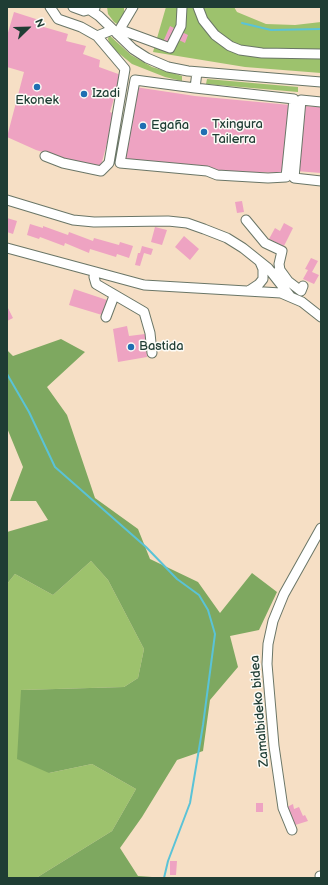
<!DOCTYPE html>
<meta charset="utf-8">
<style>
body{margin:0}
#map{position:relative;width:328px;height:885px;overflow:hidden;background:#f6dfc5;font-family:"Balsamiq Sans",sans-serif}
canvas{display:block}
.frame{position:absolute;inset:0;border:8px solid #1f3d34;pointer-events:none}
.north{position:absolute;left:8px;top:8px;width:40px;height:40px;-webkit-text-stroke:3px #fdfcf7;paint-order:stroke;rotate:67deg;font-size:11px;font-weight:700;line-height:16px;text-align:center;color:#1f3d34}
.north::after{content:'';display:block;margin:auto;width:14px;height:18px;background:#1f3d34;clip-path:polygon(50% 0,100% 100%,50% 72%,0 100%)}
</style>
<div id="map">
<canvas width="328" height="885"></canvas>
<div class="frame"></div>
<div class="north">N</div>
</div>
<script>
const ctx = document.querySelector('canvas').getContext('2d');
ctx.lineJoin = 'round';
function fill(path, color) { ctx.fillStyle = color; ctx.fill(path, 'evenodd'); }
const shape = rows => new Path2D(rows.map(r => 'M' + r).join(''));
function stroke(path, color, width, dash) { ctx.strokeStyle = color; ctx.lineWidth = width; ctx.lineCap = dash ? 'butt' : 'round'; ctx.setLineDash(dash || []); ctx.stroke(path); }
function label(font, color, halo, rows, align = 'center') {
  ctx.font = font + ' "Balsamiq Sans",sans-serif'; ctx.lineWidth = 3; ctx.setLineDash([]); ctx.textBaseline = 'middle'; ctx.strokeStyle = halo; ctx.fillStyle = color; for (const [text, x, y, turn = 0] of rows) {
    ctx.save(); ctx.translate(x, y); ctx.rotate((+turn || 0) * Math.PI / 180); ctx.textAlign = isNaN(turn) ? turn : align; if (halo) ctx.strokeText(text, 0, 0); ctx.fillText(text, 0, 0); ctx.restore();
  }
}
fill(shape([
 [107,7,124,8,124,19,121,22,117,24,114,22,108,14],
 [166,7,234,7,237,12,266,24,295,25,321,22,321,73,245,67,153,52],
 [109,35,131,55,152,67,182,76,182,81,165,77,132,64,111,47,108,39],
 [207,79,298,87,298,92,206,84],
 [91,561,108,580,144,649,138,678,124,687,21,690,49,773,92,764,136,789,112,831,36,878,7,878,7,584,15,574,53,595]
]), '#9dc26d');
fill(shape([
 [61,339,85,352,47,387,67,415,95,498,138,529,150,559,198,582,220,613,252,573,277,592,259,630,230,636,238,667,210,700,203,751,177,760,142,817,120,848,138,876,166,878,36,878,112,831,136,789,92,764,49,773,17,759,21,690,124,687,138,678,144,649,108,580,91,561,53,595,15,574,7,584,7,532,48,520,36,501,10,501,23,467,7,428,7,350,13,356]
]), '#7ea860');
stroke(shape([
 [242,23,271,30,321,29],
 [7,374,29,412,55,467,146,547,177,579,199,595,208,610,215,634,203,725,190,803,168,861,164,878]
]), '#5ac3d7', 2);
fill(shape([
 [14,12,39,20,37,25,68,34,66,41,86,46,83,54,100,60,99,67,121,75,110,112,115,114,100,169,36,150,7,137,24,72,7,67,7,36],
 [170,26,176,29,169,45,163,42],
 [182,32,188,35,185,43,179,40],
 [135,87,195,96,290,105,283,173,217,171,217,169,151,161,151,164,122,160],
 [302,106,321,107,321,173,296,171],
 [242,201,244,212,237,213,235,202],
 [7,218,17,221,13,234,7,232],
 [284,223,293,228,284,246,269,239,275,228,280,231],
 [30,224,43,228,43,226,68,235,69,232,93,241,94,238,119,245,120,242,133,246,129,258,117,254,116,257,90,249,89,253,65,243,64,246,40,237,39,239,27,235],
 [155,227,167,230,162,245,151,242],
 [184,236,199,249,190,260,175,247],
 [142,246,153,249,151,255,144,253,140,266,135,265,138,253,140,253],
 [311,258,318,261,312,272,319,275,314,284,303,279,308,270,305,269],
 [74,289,107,300,102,315,69,305],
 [7,306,13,318,7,321],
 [127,326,129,336,145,334,147,357,118,362,113,329],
 [256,803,263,803,263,812,256,812],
 [293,804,294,809,299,807,303,816,305,815,308,821,292,826,285,808],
 [170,861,177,861,176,875,170,875]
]), '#eea3c2');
const minor = shape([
 [50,7,58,19,81,27,97,36],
 [73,7,84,11,95,8],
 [198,7,203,20,215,35,230,46,240,50,262,53,321,54],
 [90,10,99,16,133,49,147,58,168,67,188,71,321,82],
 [121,30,170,48,181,26,182,7],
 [117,34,133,7],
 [195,88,294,99,286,177,268,178,217,175,207,171,120,163,135,80,195,88,197,72],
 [321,102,301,100,294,178,321,181],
 [45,156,63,163,101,171,109,163,125,69,97,36,112,30],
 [7,200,73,220,94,222,168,221,187,223,204,229,227,238,243,248,268,268,290,296],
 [246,220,265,243,282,251,279,264,280,270],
 [7,248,144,285,281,293,302,302,321,317],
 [95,272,94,277,96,284,144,312,150,333,152,353],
 [276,273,280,270,288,281,301,291,303,286],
 [250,290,259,284,263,279,263,269,260,262],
 [106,317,114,296],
 [292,830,283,808,274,746,267,664,268,644,273,621,284,594,321,528],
 [320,876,321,876]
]);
stroke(minor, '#6a7667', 11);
stroke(minor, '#fff', 9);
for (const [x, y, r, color] of [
 [37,87,4,"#1f6fb2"],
 [84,94,4,"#1f6fb2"],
 [143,126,4,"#1f6fb2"],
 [204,132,4,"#1f6fb2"],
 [131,347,4,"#1f6fb2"]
]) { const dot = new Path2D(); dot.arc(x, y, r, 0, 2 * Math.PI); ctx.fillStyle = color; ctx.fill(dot); stroke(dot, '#fdfcf7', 1.5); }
label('13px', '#1f3d34', '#fdfcf7', [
 ["Izadi",92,94],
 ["Ekonek",37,101,"center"],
 ["Txingura",212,125],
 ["Tailerra",212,140],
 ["Egaña",151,126],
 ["Bastida",139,347]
], 'left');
label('13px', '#1f3d34', '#fdfcf7', [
 ["Zamalbideko bidea",260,711,-95]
]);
</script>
